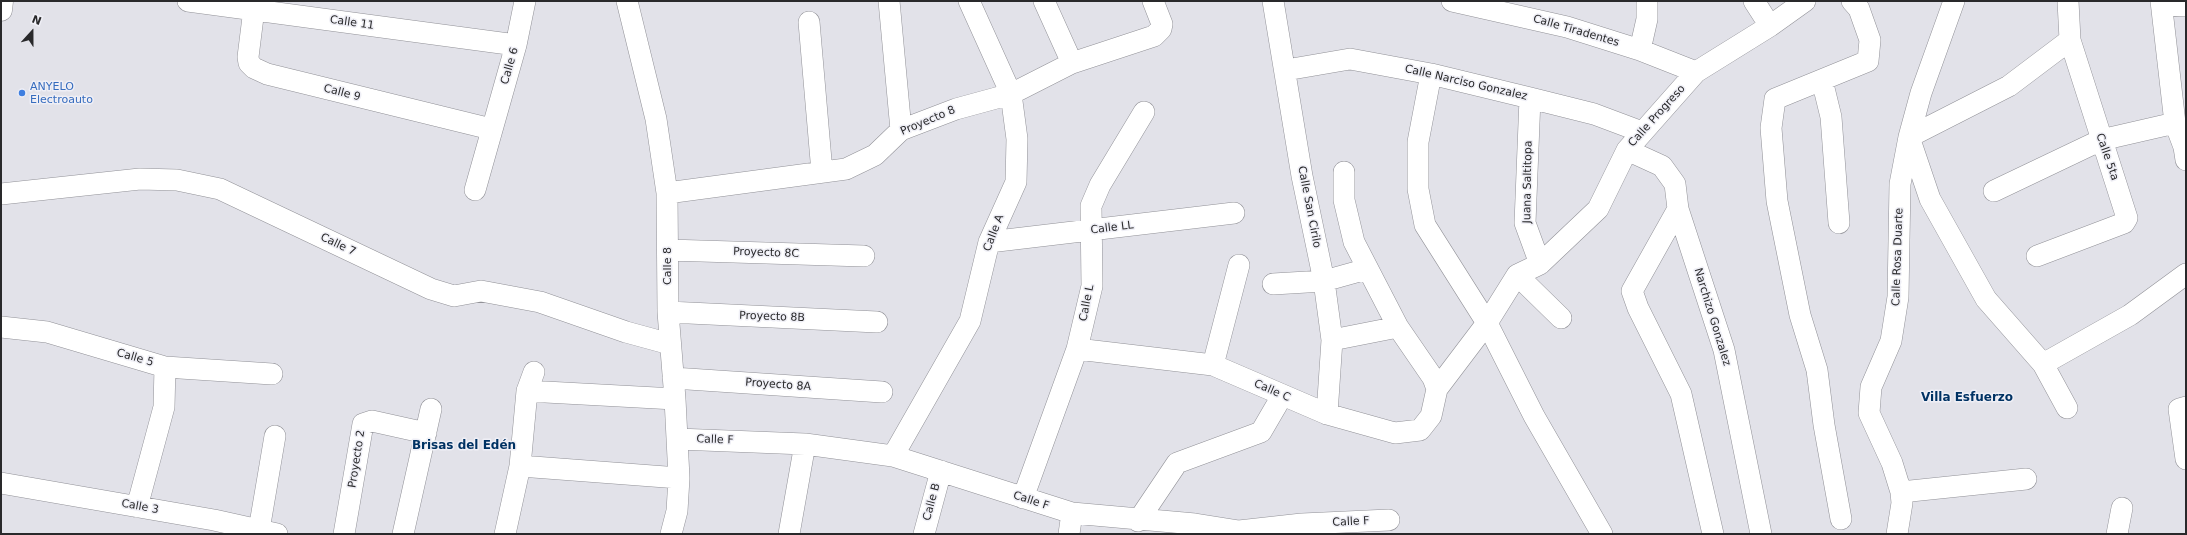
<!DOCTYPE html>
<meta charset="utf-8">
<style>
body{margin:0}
#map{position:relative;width:2187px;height:535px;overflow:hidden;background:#e2e2e9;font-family:"DejaVu Sans",sans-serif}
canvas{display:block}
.frame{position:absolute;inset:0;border:2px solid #29292b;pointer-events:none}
.north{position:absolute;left:12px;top:12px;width:40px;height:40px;-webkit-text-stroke:3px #efeff6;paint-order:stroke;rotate:21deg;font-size:11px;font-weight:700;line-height:16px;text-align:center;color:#29292b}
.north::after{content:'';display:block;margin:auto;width:14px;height:18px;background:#29292b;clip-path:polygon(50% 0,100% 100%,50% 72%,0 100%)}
</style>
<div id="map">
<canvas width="2187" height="535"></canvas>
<div class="frame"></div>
<div class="north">N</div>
</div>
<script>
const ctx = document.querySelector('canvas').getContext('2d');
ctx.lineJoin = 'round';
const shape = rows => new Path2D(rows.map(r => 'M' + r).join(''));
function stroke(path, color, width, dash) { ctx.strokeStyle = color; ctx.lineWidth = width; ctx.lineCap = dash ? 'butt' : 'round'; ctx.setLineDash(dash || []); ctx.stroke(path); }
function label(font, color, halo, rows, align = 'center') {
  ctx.font = font + ' "DejaVu Sans",sans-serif'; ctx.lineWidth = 3; ctx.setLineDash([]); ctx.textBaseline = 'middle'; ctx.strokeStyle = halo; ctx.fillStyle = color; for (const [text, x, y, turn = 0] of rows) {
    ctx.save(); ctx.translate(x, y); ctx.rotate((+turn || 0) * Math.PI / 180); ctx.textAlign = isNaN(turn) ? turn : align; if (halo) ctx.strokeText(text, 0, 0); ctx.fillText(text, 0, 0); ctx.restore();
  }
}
const street = shape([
 [188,1,516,45],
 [627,1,656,119,667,193,668,312,675,399,679,478,677,511,671,534],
 [889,1,901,130],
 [1044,1,1072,63],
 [1273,1,1302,176,1324,281,1332,340,1327,414],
 [1452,1,1567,27,1640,50,1696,72],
 [1754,1,1770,26],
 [2161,1,2175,123,2184,147,2186,160],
 [2162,5,2186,6],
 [254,9,248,57,249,63,254,68,267,74,491,129],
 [809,22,822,172],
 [1640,50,1647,19,1647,1],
 [1286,70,1350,59,1431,74,1530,98,1594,114,1642,132],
 [1431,74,1418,142,1418,189,1425,225,1487,323,1534,416,1602,534],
 [1822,80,1831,117,1839,223],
 [1530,98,1525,223,1540,264],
 [1627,150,1662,166,1675,184,1678,209,1724,350,1761,534],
 [1344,172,1344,200,1354,242,1398,327,1433,378,1437,389],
 [475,190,516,45,525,1],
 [1994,191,2101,140,2175,123],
 [667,193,846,169,875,155,901,130,956,109,1011,94,1072,63,1154,36,1161,29,1162,24,1153,1],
 [1,194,140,179,177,180,220,189,431,289,454,296,481,291,540,302,626,332,670,344],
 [1678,209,1632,291,1638,308,1681,394,1713,534],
 [989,242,1234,213],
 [668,250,864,256],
 [2037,256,2124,223,2127,218,2070,40,2068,1],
 [1517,275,1561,318],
 [1273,284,1324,281,1367,269],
 [668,312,877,322],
 [1,327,47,332,165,367,272,374],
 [1332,340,1398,327],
 [1077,349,1213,365,1327,414,1395,433,1420,430,1431,416,1437,389,1487,323,1517,275,1540,264,1598,209,1627,150,1696,72,1770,26,1805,1],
 [2043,364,2130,315,2186,274],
 [1213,365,1239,265],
 [673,378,882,392],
 [527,391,675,399],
 [2186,407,2179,409,2186,459],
 [2067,408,2043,364,1986,299,1930,199,1909,137,2009,86,2070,40],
 [677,439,805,444,893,456,1072,513,1195,524,1239,531,1302,524,1389,520],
 [893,456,970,321,989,242,1016,182,1017,139,1011,94,969,1],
 [520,466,679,478],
 [1,483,214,520,277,534],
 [1901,492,2026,479],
 [1023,498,1077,349,1092,286,1091,206,1100,185,1144,112],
 [137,507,164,407,165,367],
 [1841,519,1824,425,1817,370,1800,315,1777,201,1771,128,1775,99,1868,61,1870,40,1859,9,1852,1],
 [1138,521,1177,463,1261,432,1282,396],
 [259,530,275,436],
 [344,534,363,424,372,421,426,433],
 [403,534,431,409],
 [505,534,520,466,527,391,534,372],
 [789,534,805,444],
 [924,534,941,471],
 [1069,534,1072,513],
 [1897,534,1902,503,1901,492,1892,463,1869,413,1871,387,1891,341,1898,297,1900,184,1909,137,1921,93,1954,1],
 [2117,534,2122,508]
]);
const secondary = shape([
 [1,10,2,1]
]);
stroke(street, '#919197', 22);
stroke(secondary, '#919197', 23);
stroke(street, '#fff', 21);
stroke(secondary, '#fff', 22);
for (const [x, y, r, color] of [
 [22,93,4,"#3f7fe0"]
]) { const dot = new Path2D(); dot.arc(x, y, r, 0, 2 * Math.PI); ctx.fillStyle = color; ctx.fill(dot); stroke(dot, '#efeff6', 1.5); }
label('11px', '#29292b', '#efeff6', [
 ["Calle 11",352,23,8],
 ["Calle Tiradentes",1576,31,16],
 ["Calle 6",510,66,-74],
 ["Calle Narciso Gonzalez",1466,83,13],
 ["Calle 9",342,93,14],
 ["Calle Progreso",1657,116,-48],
 ["Proyecto 8",928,121,-23],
 ["Calle 5ta",2107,157,71],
 ["Juana Saltitopa",1528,182,-89],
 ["Calle San Cirilo",1309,207,79],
 ["Calle LL",1112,228,-7],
 ["Calle A",994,233,-69],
 ["Calle 7",338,245,25],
 ["Proyecto 8C",766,253,2],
 ["Calle Rosa Duarte",1898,257,-88],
 ["Calle 8",668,266,-90],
 ["Calle L",1087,303,-79],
 ["Proyecto 8B",772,317,2],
 ["Narchizo Gonzalez",1712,317,73],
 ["Calle 5",135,358,16],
 ["Proyecto 8A",778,385,4],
 ["Calle C",1272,391,23],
 ["Calle F",715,440,2],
 ["Proyecto 2",357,459,-81],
 ["Calle F",1031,501,18],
 ["Calle B",932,502,-75],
 ["Calle 3",140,507,10],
 ["Calle F",1351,522,-3]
]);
label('11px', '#366cbe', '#efeff6', [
 ["ANYELO",30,87],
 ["Electroauto",30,100]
], 'left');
label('bold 12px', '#003263', '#efeff6', [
 ["Villa Esfuerzo",1967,398],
 ["Brisas del Edén",464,446]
]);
</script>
